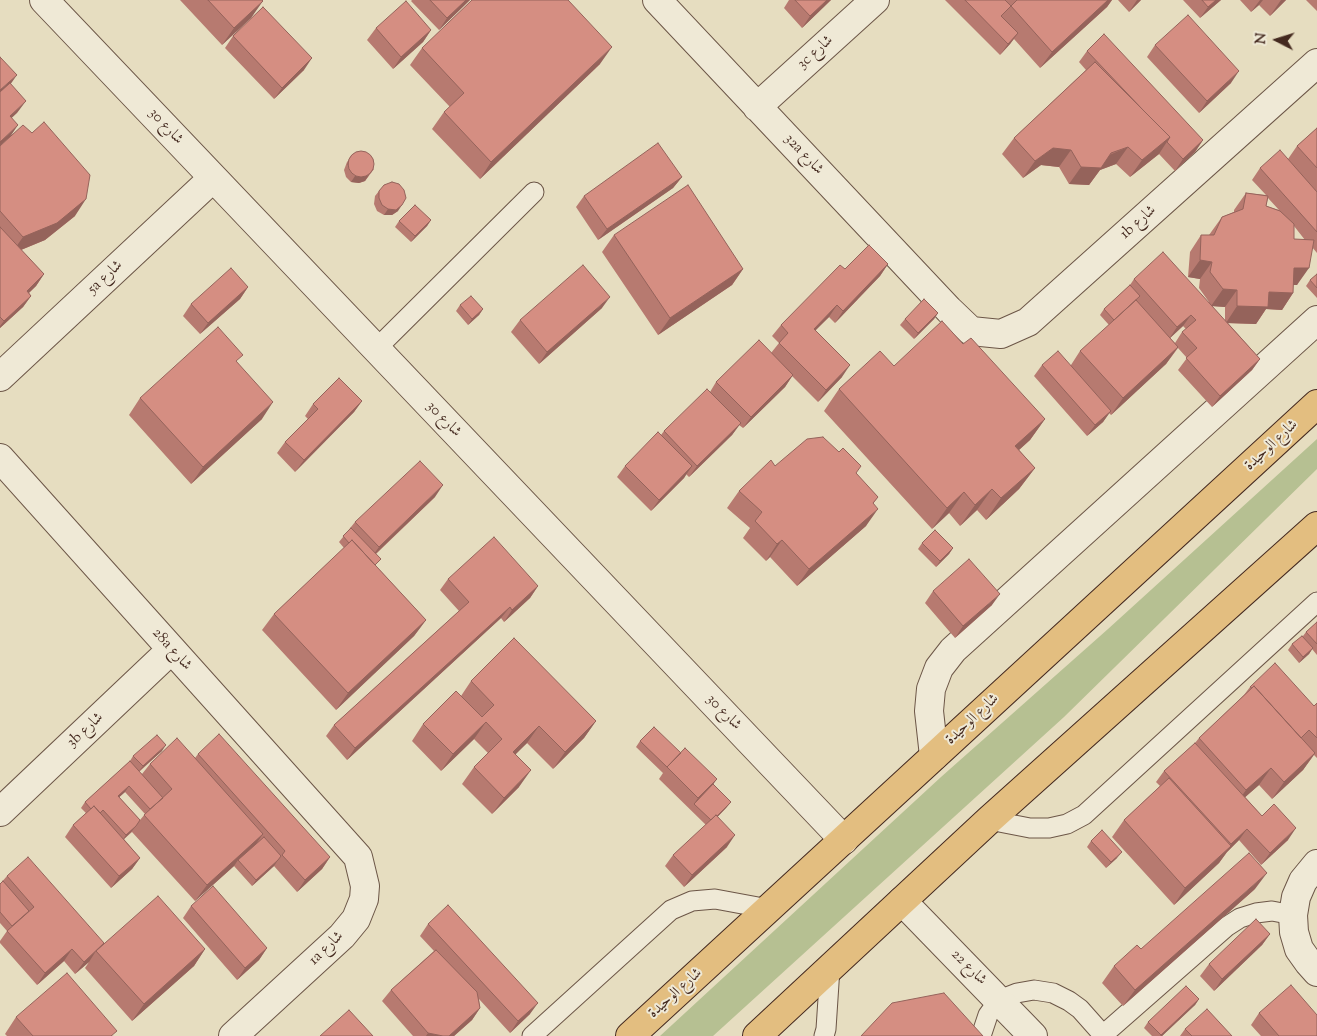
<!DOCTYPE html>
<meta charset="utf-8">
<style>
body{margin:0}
#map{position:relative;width:1317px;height:1036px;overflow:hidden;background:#e6ddc0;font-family:"Sorts Mill Goudy",serif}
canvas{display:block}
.north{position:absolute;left:1252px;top:15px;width:50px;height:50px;-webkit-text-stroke:4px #efe9d6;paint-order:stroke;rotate:275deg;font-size:14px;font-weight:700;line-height:20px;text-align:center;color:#44291f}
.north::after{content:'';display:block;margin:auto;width:18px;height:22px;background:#44291f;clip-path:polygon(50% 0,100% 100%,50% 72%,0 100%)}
</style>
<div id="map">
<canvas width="1317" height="1036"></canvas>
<div class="north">N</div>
</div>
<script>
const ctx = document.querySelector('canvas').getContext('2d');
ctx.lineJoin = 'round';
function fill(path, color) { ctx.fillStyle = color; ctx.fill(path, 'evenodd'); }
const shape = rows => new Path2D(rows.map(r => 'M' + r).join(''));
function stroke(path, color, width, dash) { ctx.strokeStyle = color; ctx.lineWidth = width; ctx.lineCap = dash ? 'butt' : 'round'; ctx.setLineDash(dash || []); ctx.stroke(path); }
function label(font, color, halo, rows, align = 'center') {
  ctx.font = font + ' "Sorts Mill Goudy",Amiri,serif'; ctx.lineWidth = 4; ctx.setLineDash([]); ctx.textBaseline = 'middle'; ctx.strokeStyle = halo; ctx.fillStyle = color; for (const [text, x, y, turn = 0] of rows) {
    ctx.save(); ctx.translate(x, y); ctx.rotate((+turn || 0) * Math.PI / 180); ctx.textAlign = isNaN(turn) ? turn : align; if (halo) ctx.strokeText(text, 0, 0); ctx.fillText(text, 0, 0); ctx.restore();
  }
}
fill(shape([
 [1317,439,1317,469,1064,717,713,1036,660,1036,941,777,1108,629]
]), '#b6c092');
const service = shape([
 [375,350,534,192],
 [989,820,1030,828,1049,828,1067,824,1084,815,1317,602],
 [1103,1035,1226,927,1240,918,1256,913,1272,911,1293,915],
 [532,1036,671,910,692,901,715,899,769,909],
 [824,1036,826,1029,830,968],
 [981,1036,988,1015,999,1000,1017,993,1034,990,1053,993,1069,1001,1080,1009,1104,1036]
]);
const minor = shape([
 [44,0,844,840],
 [657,0,949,310,971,331,1001,334,1028,322,1317,63],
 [757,107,875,0],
 [0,377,213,178],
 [0,458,358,857,365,886,364,899,356,919,342,936,233,1036],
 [934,756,929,711,931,689,939,668,953,650,1317,320],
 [0,812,171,650],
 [1317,864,1303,881,1296,897,1293,915,1294,932,1299,949,1309,963,1317,972],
 [902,901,1033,1036]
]);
const primary = shape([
 [630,1036,1317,404],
 [757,1036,989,820,1317,526]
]);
stroke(service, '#6c5647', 21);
stroke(minor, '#6c5647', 30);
stroke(primary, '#44291f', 30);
stroke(service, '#efe9d6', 19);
stroke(minor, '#efe9d6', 28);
stroke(primary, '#e3be80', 28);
fill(shape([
 [180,0,262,0,251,18,222,45],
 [412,0,470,0,439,30,411,1],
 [789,0,831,0,802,28,784,8],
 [945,0,1112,0,1107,7,1040,68,1014,39,1010,44,1000,55],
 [1118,0,1141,0,1129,12],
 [1183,0,1221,0,1200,18],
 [1240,0,1286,0,1270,16,1259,5,1251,12],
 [1306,0,1317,0,1317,11],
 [376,28,431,30,423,42,393,69,367,40],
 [233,36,304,70,274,99,225,48],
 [1155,45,1231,83,1199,113,1147,57],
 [422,48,600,64,480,179,432,129,444,112,450,107,410,65],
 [1087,51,1203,140,1195,152,1175,171,1159,154,1130,177,1116,164,1100,170,1089,185,1069,184,1059,167,1041,165,1023,178,1002,154,1014,138,1086,70,1079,62],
 [1317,128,1317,253,1312,247,1297,285,1293,285,1293,293,1282,310,1266,309,1256,324,1228,323,1260,359,1252,370,1212,407,1178,370,1187,358,1178,348,1166,364,1111,415,1109,413,1103,422,1087,436,1034,376,1042,365,1071,365,1080,351,1109,325,1100,315,1104,309,1130,285,1134,279,1209,302,1199,288,1200,279,1188,277,1190,252,1201,235,1209,235,1222,217,1234,212,1234,210,1246,193,1266,195,1252,180,1260,168,1288,159,1297,146],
 [1268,198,1279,210,1266,206],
 [1294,226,1305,240,1294,239],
 [1212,306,1225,307,1225,321],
 [1183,326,1186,329,1182,332,1175,343,1170,338],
 [0,146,75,216,45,240,21,250,44,274,36,286,29,293,31,296,23,307,0,328],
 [351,157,374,169,365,181,359,183,351,182,346,177,344,170,347,162],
 [682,177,673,188,598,240,576,207,584,196],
 [379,191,398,211,392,215,384,215,377,211,374,204,375,196],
 [431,220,427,226,411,242,395,227,399,221],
 [614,235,743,269,732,285,658,335,602,252],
 [888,264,880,276,835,323,829,317,815,330,842,377,818,402,792,376,785,387,743,428,739,425,732,435,689,477,686,474,684,478,651,511,617,477,625,466,661,435,664,431,710,392,716,382,771,353,779,343,772,336,781,325,845,269],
 [1317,274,1317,298,1306,286,1310,280],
 [248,287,240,299,200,334,183,316,191,304],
 [460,305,483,309,479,315,468,325,456,311],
 [602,308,539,364,511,332,520,320],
 [938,313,934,319,914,339,900,325,905,319],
 [963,344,1045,419,1030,440,1019,450,1035,468,1019,489,986,520,977,510,960,526,949,513,932,529,824,411,839,389,894,366],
 [238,363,262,419,191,484,129,415,140,398],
 [362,401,354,412,295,472,277,453,285,442,308,419,305,416,313,404],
 [775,466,856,474,878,497,873,504,866,526,797,586,770,557,766,561,743,538,750,528,727,508,739,491],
 [435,497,376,554,376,566,426,620,414,636,336,710,262,630,274,614,344,548,339,542,355,522],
 [922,543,953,548,949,554,936,567,918,549],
 [448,579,538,586,530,598,504,622,501,618,347,760,326,736,334,725,459,611,440,590],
 [933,591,992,605,955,638,925,603],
 [1317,622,1317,655,1312,649,1309,654,1299,663,1288,650,1292,644,1303,636,1306,632],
 [471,681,596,721,584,738,553,769,527,743,515,754,519,787,492,814,462,784,474,767,488,753,474,739,441,771,412,741,423,724,461,696],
 [1250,687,1314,706,1317,703,1317,758,1314,755,1303,770,1272,799,1259,785,1245,797,1262,816,1288,840,1261,865,1239,840,1227,852,1219,863,1174,905,1112,837,1124,820,1160,786,1156,782,1164,771,1195,743,1199,738,1244,695],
 [640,741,681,753,717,779,713,784,731,802,726,808,717,817,727,847,684,887,665,866,673,855,706,825,659,779,663,773,636,747],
 [162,751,139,772,142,774,150,764,195,758,198,754,330,857,322,869,297,892,274,866,252,886,234,866,195,901,132,832,124,839,140,858,132,869,111,888,65,837,73,825,86,813,81,808,85,802,130,761,133,756],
 [125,792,145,814,140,820,119,797],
 [1091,841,1117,858,1106,868,1087,847],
 [7,876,104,943,205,949,194,966,132,1021,85,968,89,962,75,974,64,961,37,985,0,943,0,941,7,931,0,923,0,884],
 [1255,889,1123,1006,1102,983,1114,966,1141,949],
 [191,906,267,948,259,960,237,980,183,918],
 [428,924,530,1014,510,1033,479,999,480,1008,472,1020,454,1036,413,1036,382,1001,391,990,434,951,420,936],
 [1270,934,1262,945,1214,991,1200,976,1209,964],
 [1199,999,1195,1005,1162,1036,1152,1036,1144,1028,1148,1022],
 [1259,1013,1317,1036,1261,1036,1251,1025],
 [16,1017,114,1036,7,1036,5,1034],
 [1185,1029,1232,1036,1180,1036]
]), '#b77a70');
fill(shape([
 [466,0,470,0,439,30,447,18],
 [827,0,831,0,802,28,810,16],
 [1108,0,1112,0,1107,7,1040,68,1052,52],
 [1137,0,1141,0,1129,12],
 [1216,0,1221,0,1200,18,1208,7],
 [1260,0,1263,0,1259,5,1251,12],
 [1281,0,1286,0,1270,16],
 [263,1,251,18,222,45,234,28],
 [431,30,423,42,393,69,401,57],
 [1018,33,1010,44,1000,55,1008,44],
 [612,47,600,64,480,179,491,162],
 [312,58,304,70,274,99,282,88],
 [1239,71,1231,83,1199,113,1207,101],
 [17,75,5,92,0,97,0,90],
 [26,101,17,113,2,127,10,116],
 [18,125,10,137,0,146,0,142],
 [1170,137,1159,154,1130,177,1142,160],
 [1203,140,1195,152,1175,171,1183,159],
 [1128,147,1116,164,1100,170,1089,185,1069,184,1081,167],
 [1053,148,1071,150,1059,167,1041,165,1023,178,1035,161],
 [369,175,365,181,359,183,351,182,355,176],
 [682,177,673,188,598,240,607,229],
 [86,199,75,216,45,240,11,254,23,237],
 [402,205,398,211,392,215,384,215,388,209],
 [431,220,427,226,411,242,415,236],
 [1200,260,1212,262,1200,279,1188,277],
 [888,264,880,276,835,323,843,311],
 [1294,268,1309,268,1297,285,1282,285],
 [743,269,732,285,658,335,670,318],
 [44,274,36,286,18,303,27,291],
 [248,287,240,299,200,334,208,323],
 [1223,289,1237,290,1225,307,1211,306],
 [1269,292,1293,293,1282,310,1266,309,1256,324,1226,323,1237,306],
 [31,296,23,307,0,328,0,326,4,321],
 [610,297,602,308,539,364,547,352],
 [837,305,829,317,806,340,814,329],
 [483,309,479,315,468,325,472,319],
 [938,313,934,319,914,339,918,333],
 [1191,315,1183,326,1169,339,1177,327],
 [1178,347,1166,364,1111,415,1123,398],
 [1260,359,1252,370,1212,407,1220,396],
 [850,365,842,377,818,402,826,390],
 [793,375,785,387,743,428,751,417],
 [362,401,354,412,295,472,304,460],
 [273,402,262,419,191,484,203,467],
 [1111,411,1103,422,1087,436,1095,425],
 [1045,419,1030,440,1000,467,1015,446],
 [741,423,732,435,689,477,697,466],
 [692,466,684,478,651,511,659,500],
 [1035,468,1019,489,986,520,1001,498],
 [443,485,435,497,371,558,379,547],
 [992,489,977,510,960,526,975,505],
 [964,492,949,513,932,529,947,508],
 [878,509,866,526,797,586,809,569],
 [782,540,770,557,766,561,777,544],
 [953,548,949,554,936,567,940,561],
 [538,586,530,598,504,622,512,610],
 [1000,594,992,605,955,638,963,626],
 [510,607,501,618,347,760,355,748],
 [426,620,414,636,336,710,348,693],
 [1313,648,1309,654,1299,663,1303,657],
 [596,721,584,738,553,769,565,752],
 [486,722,474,739,441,771,453,754],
 [539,726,527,743,501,769,513,752],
 [166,745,162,751,138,772,143,766],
 [1315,753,1303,770,1272,799,1284,782],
 [1271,768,1259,785,1234,807,1246,790],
 [531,770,519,787,492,814,504,798],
 [717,779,709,790,694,804,698,798],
 [129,786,125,792,114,802,118,796],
 [731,802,726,808,708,827,712,821],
 [136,826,132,831,122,841,126,835],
 [1296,828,1288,840,1261,865,1270,853],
 [1247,829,1239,840,1227,852,1219,863,1174,905,1185,888,1227,850,1231,844],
 [263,834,251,851,238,860,234,866,195,901,207,885],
 [735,835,727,847,684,887,692,875],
 [1122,852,1117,858,1106,868,1111,862],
 [330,857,322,869,297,892,305,880],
 [140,858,132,869,111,888,119,876],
 [278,860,274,866,252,886,256,880],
 [1267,873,1255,889,1123,1006,1135,990],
 [1270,934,1262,945,1214,991,1222,979],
 [267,948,259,960,237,980,245,968],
 [72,949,64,961,37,985,45,973],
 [205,949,194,966,132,1021,144,1004],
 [96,951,89,962,75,974,84,962],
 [1199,999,1195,1005,1162,1036,1160,1036],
 [538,1003,530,1014,510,1033,518,1021],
 [480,1008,472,1020,454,1036,449,1036],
 [428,1033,443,1036,426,1036]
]), '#95635b');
const building = shape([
 [208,0,262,0,263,1,234,28,208,0],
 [430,0,466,0,447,18,430,0],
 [472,0,568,0,612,47,491,162,444,112,464,93,422,48,472,0],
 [795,0,827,0,810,16,795,0],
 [965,0,1005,0,1011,6,1001,16,1018,33,1008,44,965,0],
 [1017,0,1108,0,1052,52,1011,6,1017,0],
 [1202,0,1216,0,1208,7,1202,0],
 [406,1,431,30,401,57,376,28,406,1],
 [263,7,312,58,282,88,233,36,263,7],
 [1188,15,1239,71,1207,101,1155,45,1188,15],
 [1104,34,1203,140,1183,159,1167,142,1170,137,1143,110,1087,51,1104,34],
 [0,57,17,75,0,90,0,57],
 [1095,62,1170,137,1142,160,1128,147,1111,153,1101,168,1081,167,1071,150,1053,148,1035,161,1014,138,1095,62],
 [10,83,26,101,10,116,18,125,0,142,0,92,10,83],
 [44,122,90,175,86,199,57,223,23,237,0,211,0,146,23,125,32,133,44,122],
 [1317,128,1317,168,1297,146,1317,128],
 [658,143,682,177,607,229,584,196,658,143],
 [1280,150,1317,192,1317,232,1260,168,1280,150],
 '348 164a13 13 0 1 1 26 0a13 13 0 1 1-26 0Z',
 [392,182,399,184,404,190,406,198,402,205,396,210,388,209,382,205,379,198,379,191,384,185,392,182],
 [688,185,743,269,670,318,614,235,688,185],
 [1246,193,1268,196,1266,206,1280,211,1294,224,1294,239,1314,240,1309,268,1294,268,1293,293,1269,292,1268,307,1237,306,1237,290,1223,289,1210,272,1212,262,1200,260,1201,235,1214,235,1222,217,1243,209,1246,193],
 [415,205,431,220,415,236,399,221,415,205],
 [0,227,44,274,27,291,31,296,4,321,0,317,0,227],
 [869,245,888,264,843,311,837,305,814,329,850,365,826,390,779,343,788,333,781,325,840,265,845,269,869,245],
 [1163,252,1260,359,1220,396,1186,358,1197,348,1182,332,1196,320,1191,315,1177,327,1134,279,1163,252],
 [583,265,610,297,547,352,520,320,583,265],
 [231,268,248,287,208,323,191,304,231,268],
 [1317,274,1317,288,1310,280,1317,274],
 [1130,285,1140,296,1114,320,1104,309,1130,285],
 [471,296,483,309,472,319,460,305,471,296],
 [924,299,938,313,918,333,905,319,924,299],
 [1136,300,1178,347,1123,398,1080,351,1136,300],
 [942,321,963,344,971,338,1045,419,1015,446,1035,468,1001,498,992,489,975,505,964,492,947,508,839,389,880,351,894,366,942,321],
 [218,327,243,355,236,361,273,402,203,467,140,398,218,327],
 [759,340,793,375,751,417,716,382,759,340],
 [1058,351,1111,411,1095,425,1042,365,1058,351],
 [339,378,362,401,304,460,285,442,318,409,313,404,339,378],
 [707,389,741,423,697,466,664,431,707,389],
 [658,432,692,466,659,500,625,466,658,432],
 [823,437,839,452,843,448,861,466,856,473,878,497,873,503,878,509,809,569,782,540,777,544,755,521,762,512,739,491,771,460,775,466,807,439,823,437],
 [420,461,443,485,379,547,355,522,420,461],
 [351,528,381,559,375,565,352,540,349,543,343,536,351,528],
 [935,530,953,548,940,561,922,543,935,530],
 [494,537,538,586,512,610,510,607,355,748,334,725,469,602,448,579,494,537],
 [352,540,426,620,348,693,274,614,352,540],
 [969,559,1000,594,963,626,933,591,969,559],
 [1317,622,1317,644,1306,632,1317,622],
 [1302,636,1313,648,1303,657,1292,644,1302,636],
 [514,638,596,721,565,752,539,726,513,752,531,770,504,798,474,767,502,739,486,722,453,754,423,724,456,691,482,717,494,705,471,681,514,638],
 [1275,663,1314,706,1317,703,1317,738,1309,730,1301,738,1254,686,1252,688,1250,687,1275,663],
 [1254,686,1315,753,1284,782,1271,768,1246,790,1199,738,1254,686],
 [654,727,681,753,667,767,640,741,654,727],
 [219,734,330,857,305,880,282,855,285,851,198,754,219,734],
 [157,735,166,745,143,766,133,756,157,735],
 [177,738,263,834,207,885,144,815,172,789,150,764,177,738],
 [1195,743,1262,816,1274,804,1296,828,1270,853,1247,829,1231,844,1164,771,1195,743],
 [685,748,717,779,698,798,667,767,685,748],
 [130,761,163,798,150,809,129,786,118,796,140,820,136,826,126,835,103,810,100,813,94,806,91,809,85,802,130,761],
 [1169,778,1231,846,1185,888,1124,820,1169,778],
 [713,784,731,802,717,816,716,815,711,820,694,804,713,784],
 [94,806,140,858,119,876,73,825,94,806],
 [716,815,735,835,692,875,673,855,716,815],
 [1102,830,1122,852,1111,862,1091,841,1102,830],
 [264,837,281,856,278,860,256,880,238,860,264,837],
 [1249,853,1267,873,1135,990,1114,966,1137,945,1141,949,1249,853],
 [28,857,104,943,84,962,72,949,45,973,7,931,34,907,7,876,28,857],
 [3,881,29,911,12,926,0,912,0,884,3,881],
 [213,886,267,948,245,968,191,906,213,886],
 [158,896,205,949,144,1004,96,951,158,896],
 [448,905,538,1003,518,1021,428,924,448,905],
 [1256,919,1270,934,1222,979,1209,964,1256,919],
 [436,950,477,992,480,1008,449,1036,443,1036,428,1033,391,990,436,950],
 [67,973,117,1031,111,1036,33,1036,16,1017,67,973],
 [1291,985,1317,1015,1317,1036,1279,1036,1259,1013,1291,985],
 [1186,986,1199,999,1161,1035,1148,1022,1186,986],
 [944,993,983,1036,861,1036,892,1003,944,993],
 [1207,1009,1232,1036,1192,1036,1185,1029,1207,1009],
 [349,1010,373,1036,320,1036,349,1010]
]);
fill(building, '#d58e82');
stroke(building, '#95635b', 1);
label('15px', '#44291f', '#efe9d6', [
 ["3c شارع",816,53,-42],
 ["شارع 30",165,127,47],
 ["32a شارع",803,155,47],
 ["1b شارع",1139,223,-42],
 ["5a شارع",106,278,-43],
 ["شارع 30",443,420,46],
 ["شارع الوحيدة",1272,446,-43],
 ["28a شارع",171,650,48],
 ["شارع 30",723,713,46],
 ["شارع الوحيدة",973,720,-43],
 ["3b شارع",86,731,-43],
 ["1a شارع",327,949,-44],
 ["شارع 22",968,968,45],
 ["شارع الوحيدة",676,994,-42]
]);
</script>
